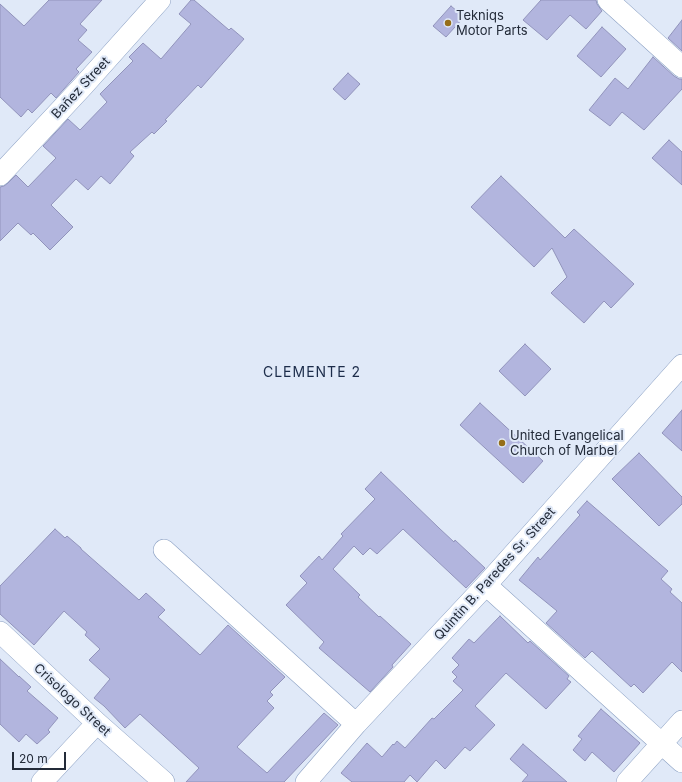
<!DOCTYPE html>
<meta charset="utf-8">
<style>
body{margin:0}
#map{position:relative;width:682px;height:782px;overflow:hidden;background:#e0e9f8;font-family:Inter,sans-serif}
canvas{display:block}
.scale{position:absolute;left:12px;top:752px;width:54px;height:18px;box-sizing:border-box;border:2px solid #232b39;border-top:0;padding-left:5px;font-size:12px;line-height:14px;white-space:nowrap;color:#232b39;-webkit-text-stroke:3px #e0e9f8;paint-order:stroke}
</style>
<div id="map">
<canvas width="682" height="782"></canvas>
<div class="scale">20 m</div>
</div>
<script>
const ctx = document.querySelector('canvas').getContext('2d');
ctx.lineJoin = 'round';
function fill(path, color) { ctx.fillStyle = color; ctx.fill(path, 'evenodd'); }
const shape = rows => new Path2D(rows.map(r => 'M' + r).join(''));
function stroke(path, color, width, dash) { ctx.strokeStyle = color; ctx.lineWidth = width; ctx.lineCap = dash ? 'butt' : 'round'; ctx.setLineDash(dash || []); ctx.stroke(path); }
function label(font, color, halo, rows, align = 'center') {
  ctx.font = font + ' Inter,sans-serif'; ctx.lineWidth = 4; ctx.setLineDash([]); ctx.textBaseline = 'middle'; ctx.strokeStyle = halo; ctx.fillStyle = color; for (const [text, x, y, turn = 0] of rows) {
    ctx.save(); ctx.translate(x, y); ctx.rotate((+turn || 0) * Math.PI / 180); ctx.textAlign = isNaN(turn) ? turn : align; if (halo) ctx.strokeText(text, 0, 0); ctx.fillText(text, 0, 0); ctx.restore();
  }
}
const building = shape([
 [49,0,102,0,80,24,87,30,78,40,92,52,76,69,79,72,56,98,51,93,32,113,28,109,21,117,0,97,0,4,24,26,49,0],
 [191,0,194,0,229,30,231,28,244,39,201,88,198,85,165,120,167,121,154,134,152,132,130,152,134,156,110,184,101,176,88,190,76,179,51,205,73,227,50,250,33,233,31,235,18,223,0,241,0,187,4,186,8,183,16,175,28,187,56,158,43,146,68,119,80,130,107,102,100,94,133,61,129,57,143,43,161,59,191,24,179,14,191,0],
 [541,0,596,0,597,4,602,11,586,29,570,15,547,40,523,20,541,0],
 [451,6,464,17,446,37,433,26,451,6],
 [682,20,682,51,668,38,682,20],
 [602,27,626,49,601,77,577,56,602,27],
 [653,57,674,76,679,79,682,79,682,89,644,130,622,112,610,126,589,110,615,78,628,89,653,57],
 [348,73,360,84,345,100,333,89,348,73],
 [669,140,682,152,682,185,652,158,669,140],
 [501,176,565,238,574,229,634,284,611,308,604,301,584,323,551,293,567,277,552,248,534,267,471,207,501,176],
 [525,344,551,369,525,396,499,371,525,344],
 [480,403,543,461,523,483,460,425,480,403],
 [682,410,682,451,662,433,682,410],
 [639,453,682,497,682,504,659,526,612,479,639,453],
 [381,472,439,528,454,542,455,540,485,568,466,588,403,529,377,554,370,548,363,555,354,546,333,569,360,595,358,597,379,617,380,616,411,644,392,665,393,667,370,692,319,648,324,642,286,605,307,583,300,576,319,556,322,560,343,536,341,534,375,499,365,489,381,472],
 [587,501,668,571,661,579,672,589,670,592,682,603,682,672,672,662,643,693,634,684,631,687,592,651,585,658,546,623,557,611,519,580,538,557,540,560,580,515,577,512,587,501],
 [55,529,65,538,67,536,81,548,81,549,139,600,146,593,165,610,158,617,200,655,228,625,285,677,270,692,273,695,267,701,274,708,237,747,267,773,324,713,338,725,284,782,186,782,199,768,140,714,125,728,104,706,94,698,110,679,89,660,100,649,85,635,87,632,64,611,34,645,0,614,0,586,55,529],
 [500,616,528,643,530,641,569,676,567,679,571,682,546,709,506,673,475,706,495,725,470,751,465,747,445,769,436,760,417,782,410,775,404,782,352,782,341,773,367,743,382,757,393,744,394,745,397,741,405,748,432,718,434,719,463,690,453,681,457,677,452,672,459,665,452,658,469,639,474,643,500,616],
 [0,659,19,677,19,676,31,687,27,691,58,718,48,730,50,732,37,744,26,734,19,742,0,724,0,659],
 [601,709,640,743,614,772,592,752,585,761,573,750,582,739,578,736,601,709],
 [523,744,567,782,522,782,528,775,510,759,523,744]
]);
fill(building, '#b2b5de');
stroke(building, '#9193bb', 1);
const minor = shape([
 [608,0,682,67],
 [0,175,83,86,160,0],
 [164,550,356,724],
 [486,585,682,762],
 [0,632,97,723,164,782],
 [42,782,97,723],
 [306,782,356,724,486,585,682,365],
 [627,782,682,721]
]);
stroke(minor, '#8ba0c3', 22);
stroke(minor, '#fff', 21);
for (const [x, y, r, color] of [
 [448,23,4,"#966e19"],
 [502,443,4,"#966e19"]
]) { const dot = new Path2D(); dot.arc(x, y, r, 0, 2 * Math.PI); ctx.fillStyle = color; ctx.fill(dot); stroke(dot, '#e0e9f8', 1.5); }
label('13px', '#232b39', '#e0e9f8', [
 ["Tekniqs",456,16],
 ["Motor Parts",456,31],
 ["United Evangelical",510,436],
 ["Church of Marbel",510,451]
], 'left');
label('13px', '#232b39', '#e0e9f8', [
 ["Bañez Street",81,88,-47],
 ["Quintin B. Paredes Sr. Street",495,574,-48],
 ["Crisologo Street",72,700,43]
]);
ctx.letterSpacing = '1px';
label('14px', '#1c2c4a', '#e0e9f8', [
 ["CLEMENTE 2",312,373]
]);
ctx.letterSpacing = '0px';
</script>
